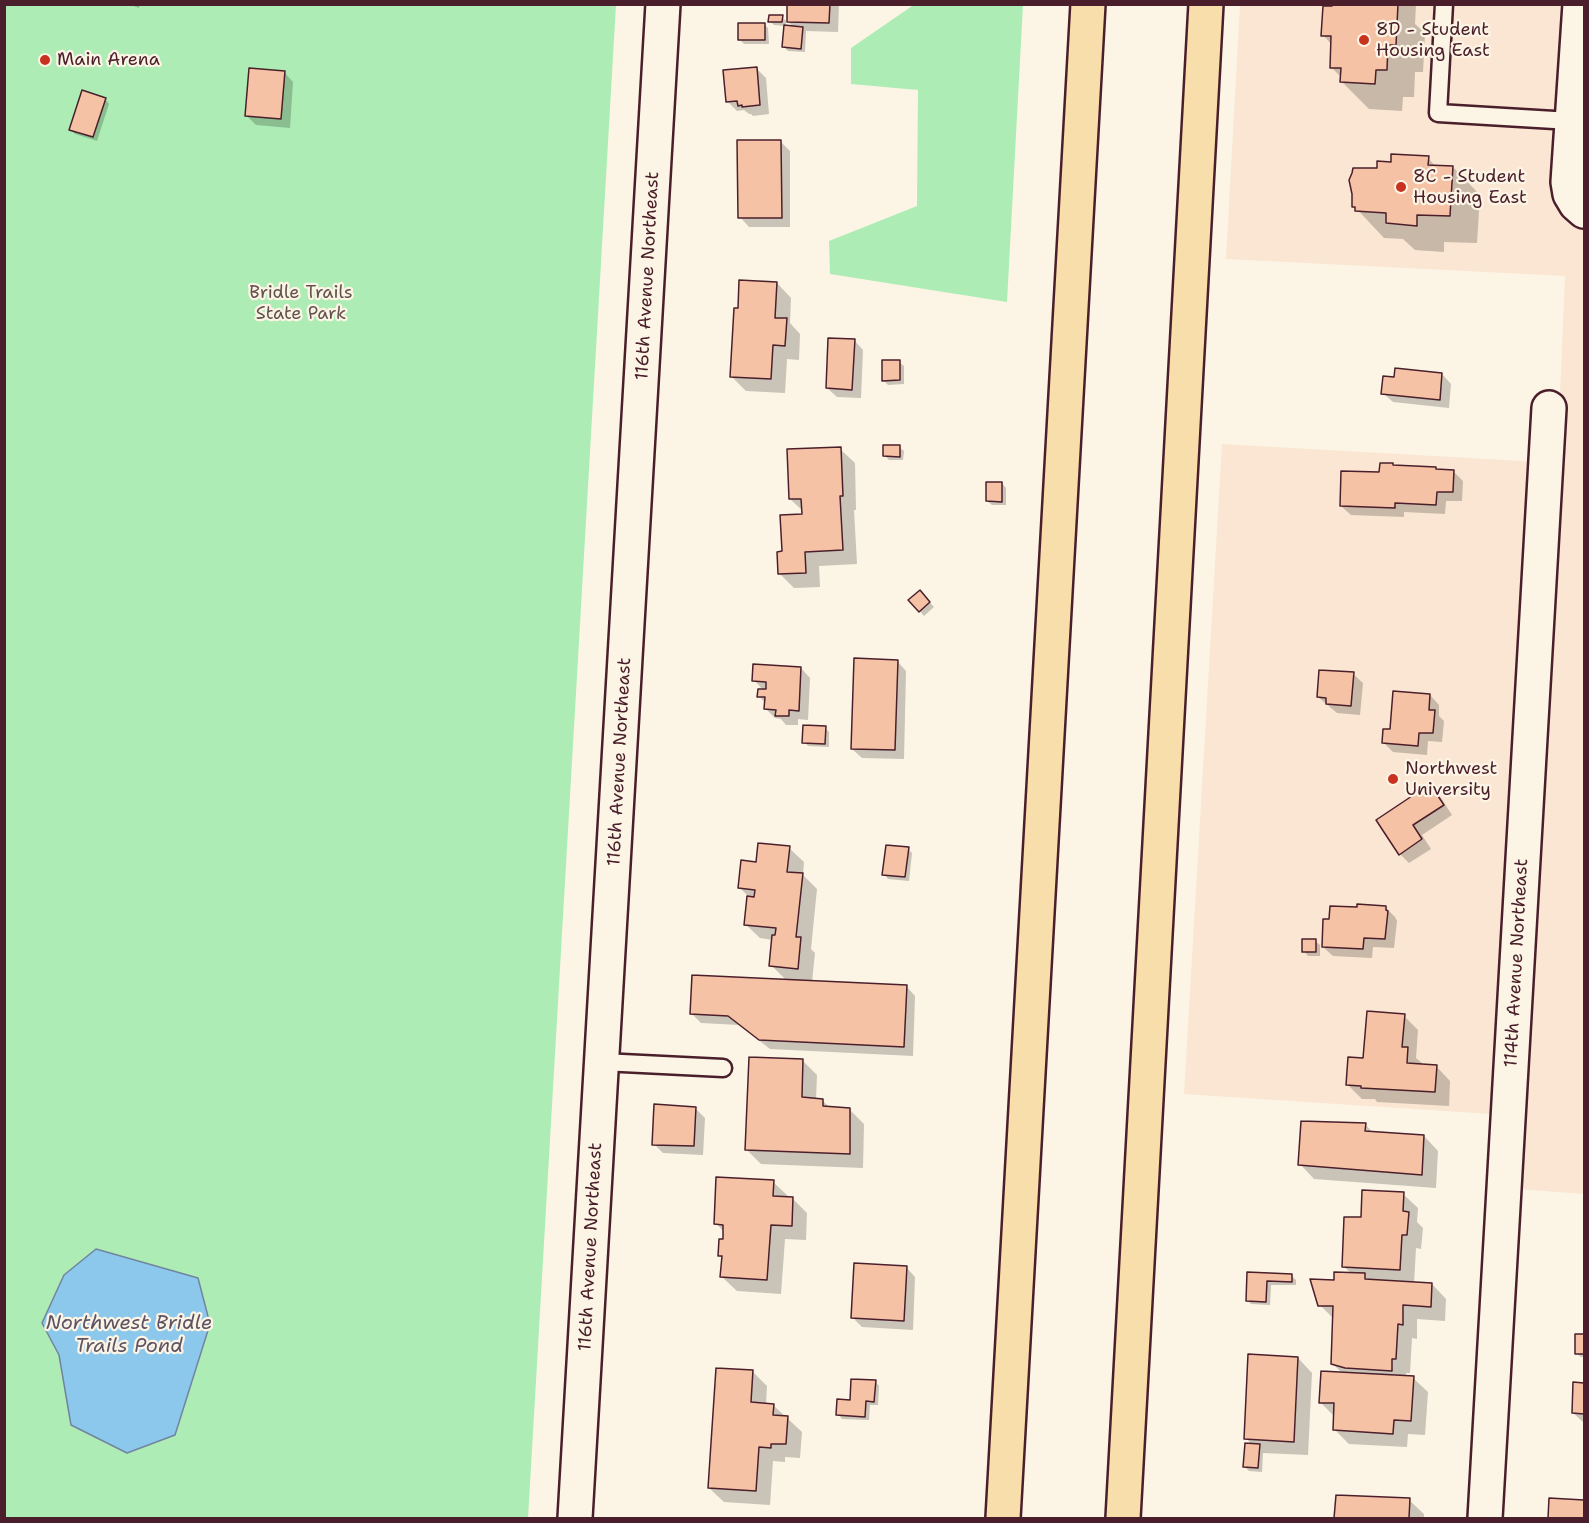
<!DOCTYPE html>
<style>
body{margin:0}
#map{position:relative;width:1589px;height:1523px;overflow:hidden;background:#fcf5e5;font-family:"Shantell Sans",sans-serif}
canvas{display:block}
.frame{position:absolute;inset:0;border:6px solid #4a1f2b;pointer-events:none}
</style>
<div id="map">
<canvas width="1589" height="1523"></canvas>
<div class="frame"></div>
</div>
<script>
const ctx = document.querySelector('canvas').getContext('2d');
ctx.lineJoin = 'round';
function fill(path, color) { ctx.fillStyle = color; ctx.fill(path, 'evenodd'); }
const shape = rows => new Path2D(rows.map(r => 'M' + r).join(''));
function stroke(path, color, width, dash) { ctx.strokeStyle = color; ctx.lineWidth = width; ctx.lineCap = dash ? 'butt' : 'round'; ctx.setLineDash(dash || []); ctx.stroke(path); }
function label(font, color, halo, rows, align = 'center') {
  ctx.font = font + ' "Shantell Sans",sans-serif'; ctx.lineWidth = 4.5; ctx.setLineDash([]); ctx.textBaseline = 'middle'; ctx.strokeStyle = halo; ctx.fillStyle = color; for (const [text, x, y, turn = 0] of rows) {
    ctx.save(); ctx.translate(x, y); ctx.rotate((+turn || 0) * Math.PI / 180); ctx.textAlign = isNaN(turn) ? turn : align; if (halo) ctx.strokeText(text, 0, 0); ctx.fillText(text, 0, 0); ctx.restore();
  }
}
fill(shape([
 [1240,5,1584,5,1584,1194,1517,1189,1521,1116,1184,1094,1222,444,1557,463,1565,276,1226,259]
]), '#fae6d2');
fill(shape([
 [915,4,1023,5,1007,302,830,274,829,241,917,206,918,90,851,84,851,48],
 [5,5,616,5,528,1518,5,1518]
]), '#adedb5');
const water = shape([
 [96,1249,198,1278,210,1324,175,1435,127,1453,71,1425,59,1355,42,1323,64,1275,96,1249]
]);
fill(water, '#8cc8ec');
stroke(water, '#72849f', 1.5);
fill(shape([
 [128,4,140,4,139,8],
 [789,4,839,4,838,32,806,31,805,52,788,51,784,47,785,26,774,25,770,21,782,17,786,21,786,27,794,27,788,22],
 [1334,4,1416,4,1415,24,1425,33,1423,72,1415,72,1414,97,1403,97,1402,111,1369,109,1342,82,1342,78,1331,67,1332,45,1323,35],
 [764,24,768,28,769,44,744,44,740,40],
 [756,68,766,78,769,114,753,116,751,114,749,114,744,110,737,111,727,101],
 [284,72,293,82,290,128,256,125,247,116],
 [105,99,109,104,97,141,75,134,71,130],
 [780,141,790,151,790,227,749,227,740,217],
 [1428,158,1436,167,1453,167,1480,195,1477,243,1444,242,1444,252,1415,250,1403,239,1384,238,1354,206,1379,169,1393,164],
 [777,283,791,298,790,323,800,334,799,360,787,359,785,393,746,391,731,376],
 [854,340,863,350,861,398,837,397,827,388],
 [899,362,904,366,904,384,888,385,883,380],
 [1442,374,1451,384,1449,408,1393,402,1383,393],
 [899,447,904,451,903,460,889,460,885,456],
 [840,449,855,463,856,510,854,510,857,564,819,566,820,587,794,588,779,573,783,553,803,516,803,511,790,499],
 [1392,464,1394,466,1435,468,1438,470,1453,471,1463,481,1462,501,1446,501,1445,514,1404,512,1404,517,1351,515,1341,506],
 [1002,483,1006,488,1006,505,992,505,987,501],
 [920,592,934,607,924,616,910,600],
 [897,661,906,671,904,759,862,758,852,749],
 [801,668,810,678,808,720,798,719,798,725,786,725,781,719,775,718,766,709,766,704,759,696,764,691,754,680],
 [1353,674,1363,683,1360,715,1337,713,1318,697],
 [1430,695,1439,705,1439,716,1444,721,1442,742,1428,741,1427,755,1393,752,1384,743,1391,731],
 [825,728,829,732,829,747,808,746,804,742],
 [1430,785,1439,795,1452,815,1422,835,1431,849,1409,863,1400,854],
 [789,848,804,862,803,875,817,889,811,949,815,953,812,982,906,986,915,996,913,1056,770,1049,739,1025,701,1023,692,1014,787,981,771,965,773,940,760,938,745,924,748,896,740,888,757,863],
 [908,849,912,853,909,881,888,879,884,874],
 [1385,907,1395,917,1397,921,1394,948,1373,947,1372,958,1333,956,1323,947,1331,921,1359,909],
 [1315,941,1320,945,1320,956,1308,956,1304,951],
 [1404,1016,1418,1030,1416,1058,1422,1063,1421,1065,1436,1066,1450,1081,1449,1106,1377,1102,1375,1099,1362,1099,1347,1084,1365,1059],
 [802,1060,817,1075,816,1100,822,1100,830,1108,849,1109,864,1124,863,1168,761,1164,747,1150],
 [695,1108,705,1118,703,1155,663,1153,654,1144],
 [1365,1124,1373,1133,1424,1136,1438,1151,1436,1188,1314,1179,1300,1164],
 [773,1182,788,1196,788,1198,793,1199,807,1213,806,1240,785,1239,781,1294,737,1291,722,1277,723,1259,719,1255,724,1240,724,1232,716,1223],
 [1403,1194,1418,1208,1417,1222,1423,1228,1421,1249,1416,1248,1414,1284,1432,1284,1446,1299,1445,1321,1417,1319,1417,1339,1412,1338,1410,1373,1406,1373,1406,1377,1413,1378,1428,1392,1425,1435,1408,1434,1407,1447,1349,1444,1334,1429,1335,1417,1320,1402,1343,1374,1332,1363,1334,1319,1320,1305,1335,1281,1352,1274,1343,1266,1362,1219],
 [906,1267,915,1277,913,1330,862,1327,853,1318],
 [1249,1273,1292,1276,1296,1280,1296,1285,1271,1285,1270,1305,1251,1304,1247,1300],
 [1576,1336,1584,1336,1584,1357,1581,1357,1576,1353],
 [1298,1358,1312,1373,1308,1455,1263,1453,1262,1472,1249,1471,1245,1467,1252,1445,1246,1438],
 [753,1372,767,1386,766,1405,773,1405,802,1432,800,1458,785,1457,785,1462,773,1461,770,1505,724,1502,709,1488],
 [875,1381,879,1386,878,1405,870,1405,869,1420,842,1419,838,1414],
 [1574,1383,1584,1384,1584,1422,1583,1422,1573,1413],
 [1337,1497,1409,1500,1424,1514,1424,1518,1336,1518],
 [1551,1500,1584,1501,1584,1518,1550,1518]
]), '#0003');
const building = shape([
 [787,4,830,4,829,23,787,22,787,4],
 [1332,4,1398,4,1396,45,1388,45,1387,70,1376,70,1375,84,1340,82,1341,68,1330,68,1331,36,1321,36,1323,6,1332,6,1332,4],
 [769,15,783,15,782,22,768,22,769,15],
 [738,23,765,23,765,40,738,40,738,23],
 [784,25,803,27,801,49,782,47,784,25],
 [757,67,760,105,742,107,742,105,738,106,737,101,726,102,723,70,757,67],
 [249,68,285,71,281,119,245,116,249,68],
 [82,90,106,98,93,137,69,130,82,90],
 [737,140,781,140,782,218,738,218,737,140],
 [1391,154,1429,156,1428,165,1453,166,1450,216,1417,215,1417,226,1386,223,1386,213,1355,211,1355,207,1352,207,1352,194,1349,180,1352,173,1353,168,1377,168,1377,161,1391,162,1391,154],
 [739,280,777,282,775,318,787,318,785,346,773,345,771,379,730,377,734,308,738,308,739,280],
 [828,338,855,339,852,390,826,388,828,338],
 [882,360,900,360,900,380,882,381,882,360],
 [1395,368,1442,373,1440,400,1381,394,1383,376,1394,377,1395,368],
 [883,445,900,445,900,457,883,456,883,445],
 [841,447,843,496,840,496,843,550,805,552,806,573,778,574,777,552,782,551,780,515,802,514,801,499,789,499,787,449,841,447],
 [1380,463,1393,463,1393,465,1436,467,1436,469,1454,470,1453,492,1437,492,1436,505,1395,503,1395,508,1340,506,1341,471,1379,472,1380,463],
 [986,482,1002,482,1002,502,986,501,986,482],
 [920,590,930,602,919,612,908,600,920,590],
 [854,658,898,660,895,750,851,749,854,658],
 [753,664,801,667,799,711,789,710,789,716,775,716,776,710,764,709,765,697,757,697,758,689,766,689,766,682,752,681,753,664],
 [1319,670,1354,672,1351,706,1326,704,1326,698,1317,697,1319,670],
 [1393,691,1430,694,1429,710,1435,710,1433,733,1419,733,1418,746,1382,743,1383,729,1390,729,1393,691],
 [803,725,826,726,825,744,802,743,803,725],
 [1430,784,1444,805,1413,825,1422,839,1399,855,1376,820,1430,784],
 [758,843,790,846,787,872,803,873,796,937,801,937,798,969,769,966,772,935,775,935,776,928,744,925,747,896,754,897,755,890,738,888,741,860,756,862,758,843],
 [886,845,909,847,905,877,882,875,886,845],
 [1357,904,1386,906,1386,910,1388,911,1385,939,1364,938,1363,949,1322,947,1323,919,1329,919,1330,906,1357,907,1357,904],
 [1302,939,1316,939,1316,952,1302,952,1302,939],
 [692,975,907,985,904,1047,759,1040,728,1016,690,1014,692,975],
 [1367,1011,1405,1014,1402,1047,1408,1047,1407,1063,1437,1065,1435,1092,1361,1088,1361,1086,1346,1085,1348,1057,1363,1058,1367,1011],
 [749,1057,803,1059,802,1097,823,1099,823,1106,850,1108,850,1154,745,1150,749,1057],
 [654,1104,696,1107,694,1146,652,1145,654,1104],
 [1301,1121,1366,1123,1365,1131,1424,1135,1422,1175,1298,1165,1301,1121],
 [716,1177,774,1180,773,1196,793,1197,792,1226,771,1225,767,1280,720,1277,722,1256,718,1256,719,1239,723,1239,723,1225,714,1224,716,1177],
 [1362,1190,1404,1192,1403,1211,1409,1212,1407,1235,1402,1235,1400,1270,1342,1267,1344,1217,1361,1217,1362,1190],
 [854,1263,907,1266,904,1321,851,1318,854,1263],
 [1247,1272,1292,1274,1292,1282,1267,1281,1266,1302,1246,1301,1247,1272],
 [1334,1272,1365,1273,1365,1279,1432,1283,1431,1307,1403,1305,1403,1325,1398,1324,1396,1359,1392,1359,1392,1371,1345,1368,1331,1364,1333,1306,1318,1306,1310,1279,1334,1280,1334,1272],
 [1575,1334,1584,1334,1584,1354,1575,1354,1575,1334],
 [1248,1354,1298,1357,1294,1442,1244,1439,1248,1354],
 [716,1368,753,1370,751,1402,774,1404,773,1415,788,1416,786,1444,771,1444,771,1448,759,1447,756,1491,708,1488,716,1368],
 [1321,1371,1414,1376,1411,1421,1394,1420,1393,1434,1333,1430,1334,1403,1319,1403,1321,1371],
 [851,1379,876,1380,874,1402,866,1401,865,1417,836,1415,837,1399,850,1400,851,1379],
 [1573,1382,1584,1383,1584,1414,1572,1413,1573,1382],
 [1245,1443,1260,1444,1258,1468,1243,1467,1245,1443],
 [1336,1495,1410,1498,1409,1518,1334,1518,1336,1495],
 [1549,1498,1584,1500,1584,1518,1548,1518,1549,1498]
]);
fill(building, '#f6c2a6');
stroke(building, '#4a1f2b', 1.5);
const lane = shape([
 [1444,4,1438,113,1571,121],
 [602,1062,723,1068]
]);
const street = shape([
 [1580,4,1568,182,1570,194,1576,204,1584,211],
 [1485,1518,1549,408]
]);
const secondary = shape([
 [575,1518,663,4]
]);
const highway = shape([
 [1003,1518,1088,4],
 [1123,1518,1206,4]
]);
stroke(lane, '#4a1f2b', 21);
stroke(street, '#4a1f2b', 38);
stroke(secondary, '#4a1f2b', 38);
stroke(highway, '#4a1f2b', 38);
stroke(lane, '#fcf5e5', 16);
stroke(street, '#fcf5e5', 33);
stroke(secondary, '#fcf5e5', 33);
stroke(highway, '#f8deab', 33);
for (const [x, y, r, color] of [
 [1364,40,6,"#c8321e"],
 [45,60,6,"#c8321e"],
 [1401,187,6,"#c8321e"],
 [1393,779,6,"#c8321e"]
]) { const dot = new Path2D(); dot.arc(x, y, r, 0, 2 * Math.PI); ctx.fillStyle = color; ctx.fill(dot); stroke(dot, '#fcf5e5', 2); }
label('18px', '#4a1f2b', '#fcf5e5', [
 ["8D - Student",1376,30],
 ["Housing East",1376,51],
 ["Main Arena",57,60],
 ["8C - Student",1413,177],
 ["Housing East",1413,198],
 ["Northwest",1405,769],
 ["University",1405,790]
], 'left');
label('18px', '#4a1f2b', '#fcf5e5', [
 ["116th Avenue Northeast",648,276,-87],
 ["116th Avenue Northeast",620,762,-87],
 ["114th Avenue Northeast",1517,963,-87],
 ["116th Avenue Northeast",591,1247,-87]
]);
label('18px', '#63524e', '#fcf5e5', [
 ["Bridle Trails",301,293],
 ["State Park",301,314]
]);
label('italic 20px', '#5e5265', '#fcf5e5', [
 ["Northwest Bridle",129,1324],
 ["Trails Pond",129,1347]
]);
</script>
